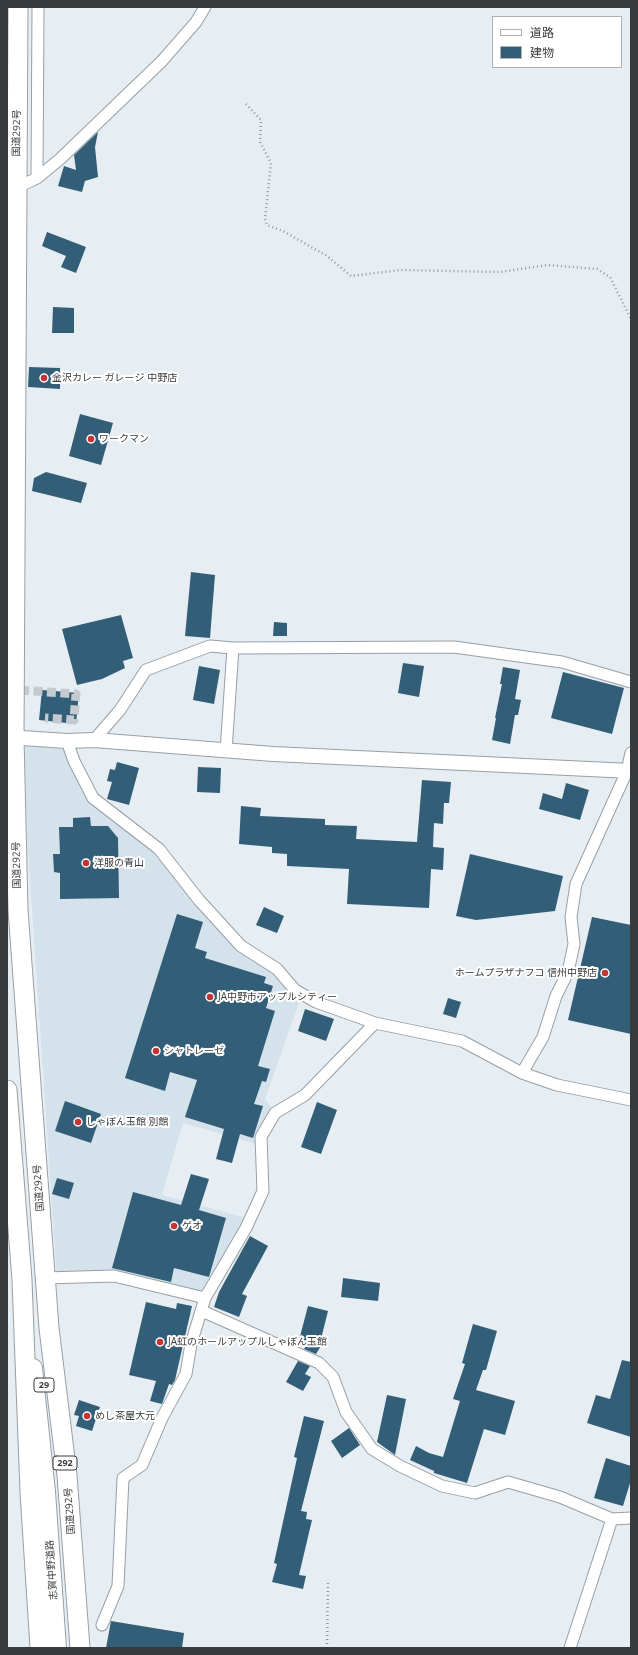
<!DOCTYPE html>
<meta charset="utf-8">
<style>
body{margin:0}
#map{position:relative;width:638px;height:1655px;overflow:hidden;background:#e7eef3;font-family:"Open Sans","Noto Sans JP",sans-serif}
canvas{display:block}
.frame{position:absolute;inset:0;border:8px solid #383b3d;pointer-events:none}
.legend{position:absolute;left:492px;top:16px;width:130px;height:52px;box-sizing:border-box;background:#fff;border:1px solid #afb1b1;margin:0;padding:5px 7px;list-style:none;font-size:12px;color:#383b3d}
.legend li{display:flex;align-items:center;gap:8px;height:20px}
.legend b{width:20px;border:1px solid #afb1b1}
</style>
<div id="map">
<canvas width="638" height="1655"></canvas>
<div class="frame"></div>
<ul class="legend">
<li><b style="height:5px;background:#fff"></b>道路</li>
<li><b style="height:11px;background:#325e78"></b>建物</li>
</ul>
</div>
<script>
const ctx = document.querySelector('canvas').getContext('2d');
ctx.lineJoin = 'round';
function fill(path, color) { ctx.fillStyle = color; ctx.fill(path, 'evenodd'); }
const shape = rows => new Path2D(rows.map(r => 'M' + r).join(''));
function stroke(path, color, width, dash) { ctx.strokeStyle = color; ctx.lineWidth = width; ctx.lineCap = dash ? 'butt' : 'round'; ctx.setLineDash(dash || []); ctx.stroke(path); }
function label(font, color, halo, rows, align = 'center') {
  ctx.font = font + ' "Open Sans","Noto Sans JP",sans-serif'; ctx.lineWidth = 4; ctx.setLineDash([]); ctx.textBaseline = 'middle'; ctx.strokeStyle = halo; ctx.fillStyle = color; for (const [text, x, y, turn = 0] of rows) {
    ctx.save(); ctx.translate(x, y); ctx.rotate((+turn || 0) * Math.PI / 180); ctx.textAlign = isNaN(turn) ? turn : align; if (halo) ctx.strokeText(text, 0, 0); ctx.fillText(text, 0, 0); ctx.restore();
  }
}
fill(shape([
 [25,737,67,741,93,798,159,849,199,900,302,994,265,1099,275,1113,261,1145,183,1123,162,1195,250,1219,205,1298,114,1276,57,1279,27,836]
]), '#d4e2eb');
fill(shape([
 [98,132,95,147,98,177,85,181,82,192,58,186,64,166,76,170,74,155],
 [47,232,86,247,76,273,61,267,66,256,42,246],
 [53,307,74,308,74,333,52,333],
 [29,367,60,368,60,389,28,387],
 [80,414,113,423,101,465,69,456],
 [46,472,87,483,81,503,32,491,34,478],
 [191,572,215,575,210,638,185,636],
 [121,615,133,658,123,661,125,668,102,679,77,685,62,629],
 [274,622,287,623,287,636,273,636],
 [403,663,424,666,419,697,398,693],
 [199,666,220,670,214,704,193,700],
 [503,667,520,670,515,699,521,700,518,715,515,715,510,744,492,740,496,718,495,718,502,684,500,684],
 [563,672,624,688,612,734,551,718],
 [42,690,79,693,76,724,39,720],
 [117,762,139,768,129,805,107,799,112,782,107,781,110,769,115,770],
 [198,767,221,768,220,793,197,792],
 [422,780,451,782,449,803,444,803,443,824,434,823,433,847,444,848,443,870,431,869,429,908,347,904,349,869,287,866,287,854,272,853,272,847,239,844,241,806,261,808,260,816,325,819,325,825,357,826,356,839,417,842],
 [566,783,589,790,580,820,539,809,543,793,562,799],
 [90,817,91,826,108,826,118,838,119,898,60,899,60,873,54,872,53,854,60,854,59,827,73,827,73,818],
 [470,854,563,876,555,911,476,920,456,916],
 [264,907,284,916,277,933,256,925],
 [177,914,203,922,195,948,207,952,205,958,266,977,264,983,273,986,266,1008,275,1011,258,1066,270,1069,266,1082,262,1081,254,1104,263,1106,253,1138,240,1134,232,1163,216,1159,224,1129,185,1117,197,1080,170,1072,165,1091,125,1078],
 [592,917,631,925,631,1034,568,1020],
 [448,998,461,1002,456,1018,443,1014],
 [305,1009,334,1019,326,1041,298,1031],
 [65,1101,101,1114,91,1143,55,1131],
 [317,1102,337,1110,321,1154,301,1147],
 [191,1174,209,1179,199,1210,226,1218,209,1277,174,1268,171,1282,112,1268,133,1192,181,1205],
 [57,1178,74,1183,69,1199,52,1194],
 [250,1236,268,1246,242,1294,247,1296,239,1317,214,1307,219,1292],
 [343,1278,380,1283,378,1301,341,1297],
 [146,1302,176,1309,177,1303,192,1306,175,1380,172,1385,169,1384,162,1404,150,1401,156,1381,129,1375],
 [308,1306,328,1311,320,1343,322,1344,316,1354,304,1349,306,1346,298,1344],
 [473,1324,497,1331,486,1370,483,1370,476,1390,515,1401,505,1435,484,1429,467,1483,434,1473,434,1471,410,1460,416,1446,429,1453,443,1457,460,1401,453,1399,465,1364,462,1363],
 [622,1360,631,1362,631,1437,587,1423,596,1395,610,1399],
 [298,1361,310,1366,305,1374,311,1377,303,1391,286,1382],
 [387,1395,406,1399,395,1455,377,1442],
 [79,1400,100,1407,92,1431,76,1426,79,1416,74,1415],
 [304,1416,324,1421,301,1511,307,1512,306,1519,312,1520,299,1575,306,1576,303,1589,272,1582,277,1564,274,1563,297,1458,294,1457],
 [349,1428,360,1445,342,1458,331,1441],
 [606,1458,631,1466,631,1480,623,1506,594,1498],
 [111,1621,184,1633,182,1648,106,1648]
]), '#325e78');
stroke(shape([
 [20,690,76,694,74,720,45,718]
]), '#c4cacf', 9, [9, 4.5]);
const minor = shape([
 [37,178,38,7],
 [16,188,37,178,60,159,162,61,196,22,205,7],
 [94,740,120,710,146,670,210,646,233,648,454,647,562,662,631,682],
 [67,741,74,761,93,798,159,849,199,900,241,946,277,969,295,990,316,1002,375,1023,462,1041,522,1073,557,1085,631,1100],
 [226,751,233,648],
 [522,1073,543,1037,556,996,568,972,574,944,571,917,576,884,627,771,631,753],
 [45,1278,114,1276,205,1298],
 [202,1311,319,1363,333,1377,346,1412,372,1449,400,1466,442,1486,475,1493,508,1482,560,1497,612,1519],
 [102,1625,118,1586,123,1478,142,1465,162,1418,186,1374,191,1344,205,1298,246,1228,263,1191,261,1137,275,1113,305,1095,375,1023],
 [570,1648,612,1519,631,1518]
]);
const tertiary = shape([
 [7,737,67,741,94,740,273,754,631,771]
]);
const primary = shape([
 [33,1368,46,1492,57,1648]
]);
const trunk = shape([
 [18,7,14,737,18,910,49,1328,67,1475,80,1648],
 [7,1090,22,1280,30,1492,40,1648]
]);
stroke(minor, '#989fa4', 13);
stroke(tertiary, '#989fa4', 16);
stroke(primary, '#989fa4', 20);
stroke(trunk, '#989fa4', 21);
stroke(shape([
 [246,104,261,120,260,142,271,163,265,219,267,225,283,231,327,256,351,276,400,270,500,272,548,265,597,269,610,277,631,319],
 [327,1648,328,1583]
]), '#93989c', 2.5, [1, 3]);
stroke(minor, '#fff', 11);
stroke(tertiary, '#fff', 14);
stroke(primary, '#fff', 18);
stroke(trunk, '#fff', 19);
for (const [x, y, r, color] of [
 [44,378,4,"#c33432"],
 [91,439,4,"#c33432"],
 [86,863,4,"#c33432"],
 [605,973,4,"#c33432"],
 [210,997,4,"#c33432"],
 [156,1051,4,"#c33432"],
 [78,1122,4,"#c33432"],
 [174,1226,4,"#c33432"],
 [160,1342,4,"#c33432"],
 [87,1416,4,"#c33432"]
]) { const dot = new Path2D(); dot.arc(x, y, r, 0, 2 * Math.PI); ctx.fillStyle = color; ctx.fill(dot); stroke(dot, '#fff', 1.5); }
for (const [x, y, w] of [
 [44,1385,20],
 [65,1463,24]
]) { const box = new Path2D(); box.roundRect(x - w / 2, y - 7, w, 14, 3); ctx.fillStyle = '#fff'; ctx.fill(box); stroke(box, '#383b3d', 1); }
label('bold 9px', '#383b3d', null, [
 ["29",44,1385],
 ["292",65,1463]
]);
label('10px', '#383b3d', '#fff', [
 ["国道292号",17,133,-89],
 ["国道292号",17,865,-91],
 ["国道292号",39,1188,-94],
 ["国道292号",70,1511,-94],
 ["志賀中野道路",52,1570,-94]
]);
label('10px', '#383b3d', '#fff', [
 ["金沢カレー ガレージ 中野店",52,378],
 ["ワークマン",99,439],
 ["洋服の青山",94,863],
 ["ホームプラザナフコ 信州中野店",597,973,"right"],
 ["JA中野市アップルシティー",218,997],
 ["シャトレーゼ",164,1051],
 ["しゃぼん玉館 別館",86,1122],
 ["ゲオ",182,1226],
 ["JA虹のホールアップルしゃぼん玉館",168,1342],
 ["めし茶屋大元",95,1416]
], 'left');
</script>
